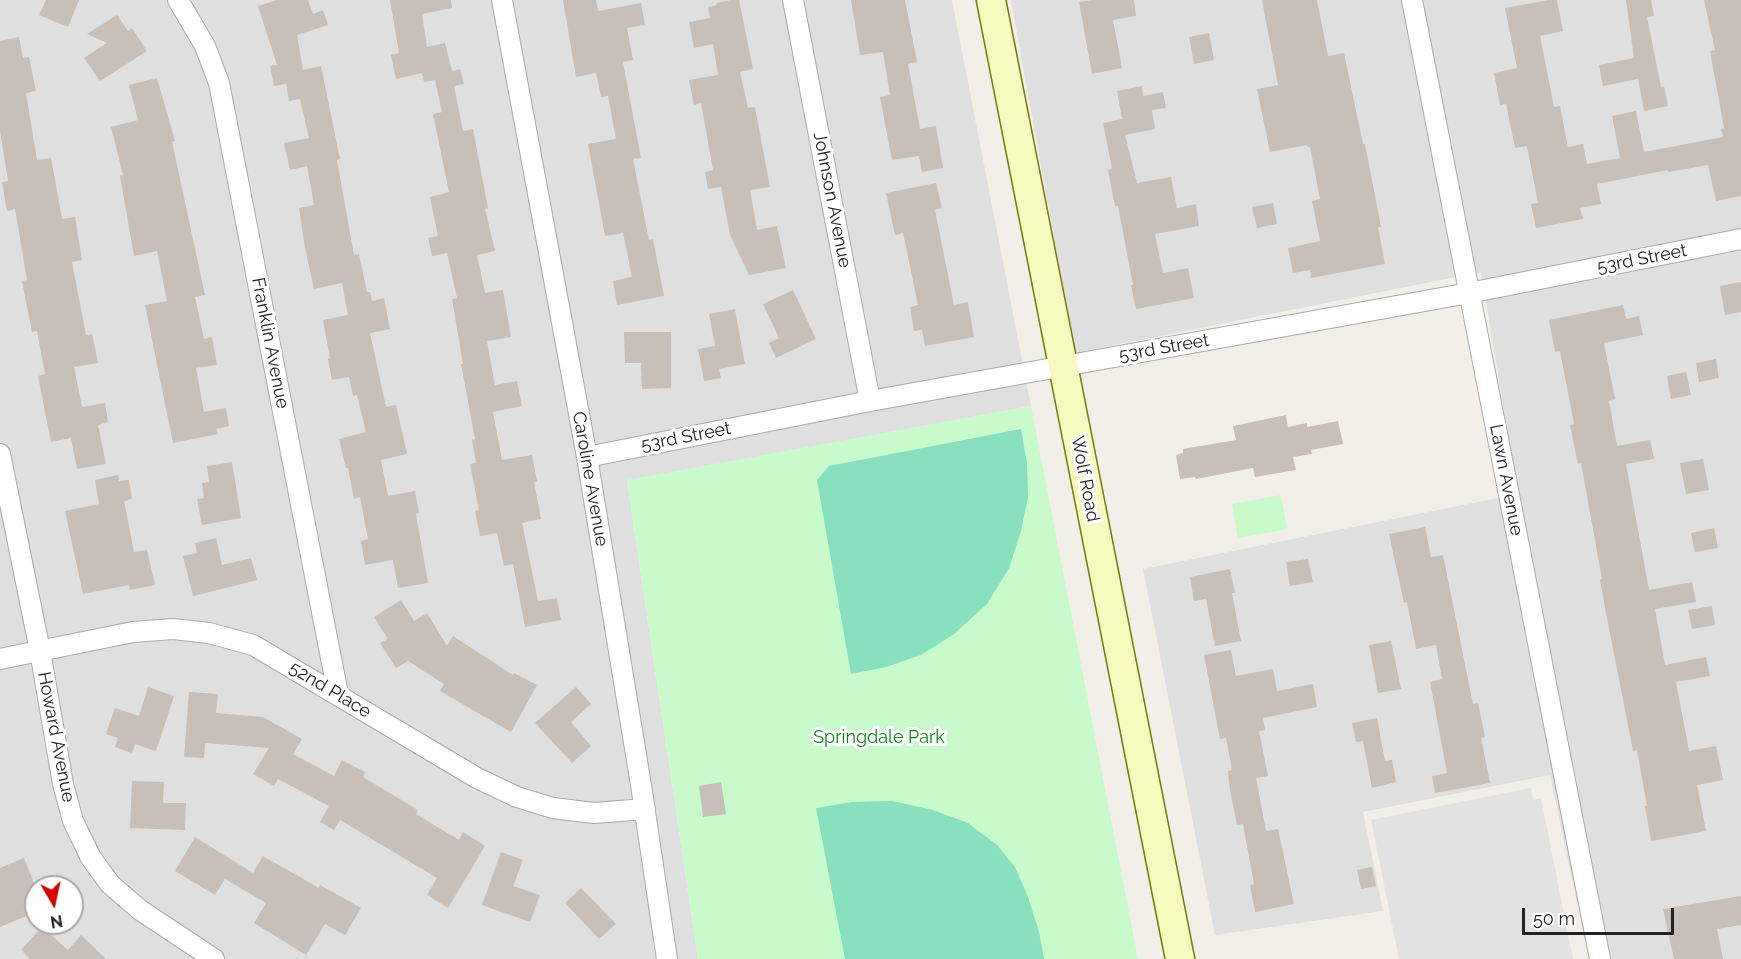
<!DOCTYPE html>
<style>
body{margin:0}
#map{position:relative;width:1741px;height:959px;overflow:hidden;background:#f2efe9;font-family:Raleway,sans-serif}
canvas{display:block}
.north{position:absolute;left:24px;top:875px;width:60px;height:60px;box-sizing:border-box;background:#fff;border:2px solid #a7a7a7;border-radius:50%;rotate:171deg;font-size:16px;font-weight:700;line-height:24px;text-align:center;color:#222}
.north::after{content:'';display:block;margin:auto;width:21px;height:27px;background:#d40000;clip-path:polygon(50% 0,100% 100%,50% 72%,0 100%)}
.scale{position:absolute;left:1522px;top:908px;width:152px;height:27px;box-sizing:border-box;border:3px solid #222;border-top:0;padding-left:8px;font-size:18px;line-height:21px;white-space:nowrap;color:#222;-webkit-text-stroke:4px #fff;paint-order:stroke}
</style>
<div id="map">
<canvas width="1741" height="959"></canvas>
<div class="north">N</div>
<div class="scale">50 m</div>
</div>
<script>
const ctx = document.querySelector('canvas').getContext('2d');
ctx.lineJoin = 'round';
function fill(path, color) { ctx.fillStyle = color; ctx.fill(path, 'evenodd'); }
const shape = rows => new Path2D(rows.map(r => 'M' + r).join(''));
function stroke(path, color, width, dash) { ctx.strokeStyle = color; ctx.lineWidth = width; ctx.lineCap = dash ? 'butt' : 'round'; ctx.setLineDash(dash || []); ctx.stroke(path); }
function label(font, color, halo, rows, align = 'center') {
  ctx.font = font + ' Raleway,sans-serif'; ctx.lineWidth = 6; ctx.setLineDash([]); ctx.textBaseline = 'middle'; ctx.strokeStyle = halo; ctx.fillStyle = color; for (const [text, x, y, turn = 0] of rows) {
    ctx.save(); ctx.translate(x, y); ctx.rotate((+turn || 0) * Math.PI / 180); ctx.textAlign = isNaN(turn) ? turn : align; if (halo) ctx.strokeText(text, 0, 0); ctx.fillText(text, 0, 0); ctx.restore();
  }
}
fill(shape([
 [0,0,952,0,1031,406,627,481,698,959,0,959],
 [36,887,72,887,72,923,36,923],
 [1011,0,1741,0,1741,959,1589,959,1550,775,1363,812,1383,911,1215,935,1143,569,1518,494,1481,272,1075,353]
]), '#e0dfdf');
fill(shape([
 [1031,406,1138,959,698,959,627,480],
 [1281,495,1287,529,1238,538,1232,504]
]), '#c8facc');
fill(shape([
 [1021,429,1027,463,1028,497,1021,531,1009,568,987,604,954,634,921,655,886,667,851,674,817,480,829,466],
 [892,801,933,810,968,823,997,845,1015,867,1028,897,1039,932,1044,959,845,959,816,808,852,802]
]), '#88e0be');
fill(shape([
 [1531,788,1533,800,1541,798,1573,959,1399,959,1371,820]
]), '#e2e2e2');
fill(shape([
 [46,0,79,0,68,27,39,15],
 [277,0,308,0,313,14,323,10,328,25,297,35,303,70,321,66,340,159,337,160,354,255,359,254,367,292,370,292,372,301,384,298,390,329,370,333,386,407,396,405,407,454,381,460,388,496,415,491,419,513,416,514,428,583,398,588,393,560,365,565,361,541,368,539,360,497,354,499,348,468,346,468,339,439,366,432,357,395,353,396,349,377,332,380,328,359,330,358,323,320,348,315,342,283,314,289,305,248,299,208,314,205,307,166,290,170,284,143,309,138,300,99,289,101,286,84,274,86,270,66,277,65,258,6],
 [390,0,451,0,452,8,422,14,427,47,445,43,452,71,460,69,464,84,454,86,463,131,473,129,488,208,485,209,495,251,477,255,485,293,503,290,511,337,487,341,495,385,517,381,522,406,493,412,502,460,532,455,537,481,534,482,541,519,522,523,538,601,557,598,561,620,525,627,513,564,504,566,497,533,480,536,475,511,479,510,470,464,476,463,472,440,475,439,461,364,463,364,452,299,457,298,447,253,432,256,428,238,438,236,430,197,449,192,433,114,442,112,435,80,424,82,422,73,396,79,391,55,399,53],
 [563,0,596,0,598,11,641,3,645,25,627,28,633,60,623,62,641,158,633,159,649,240,653,239,664,296,617,305,613,281,632,277,623,233,605,236,588,144,616,139,608,96,601,97,596,73,576,77],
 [731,0,739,0,753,69,740,72,748,108,755,107,770,187,750,190,757,230,777,226,786,268,749,275,730,235,721,187,708,189,705,172,713,170,701,103,694,105,689,80,718,75,713,44,694,48,689,22,710,18,708,7,717,5,716,3],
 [851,0,905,0,917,62,908,64,920,129,936,126,943,168,922,172,919,156,892,160,880,97,890,95,883,52,860,55],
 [1092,0,1134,0,1136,16,1113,20,1122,68,1092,74,1079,2],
 [1262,0,1317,0,1328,56,1344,53,1363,144,1365,144,1381,227,1378,227,1385,264,1311,278,1310,270,1293,273,1288,248,1320,241,1312,201,1320,199,1310,147,1308,147,1307,145,1270,152,1257,89,1278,85],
 [1549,0,1557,0,1563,31,1540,36,1554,107,1560,106,1568,147,1583,144,1587,164,1620,158,1612,116,1636,111,1644,152,1723,137,1721,129,1724,128,1710,51,1715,50,1704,0,1741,0,1741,196,1716,201,1708,165,1668,172,1668,170,1597,184,1601,204,1580,208,1583,219,1536,228,1531,204,1538,203,1527,146,1515,148,1506,104,1500,105,1494,73,1517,68,1505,8],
 [1626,0,1651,0,1654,16,1647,17,1661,87,1664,86,1668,106,1644,111,1638,79,1603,86,1599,65,1634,58],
 [117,15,128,31,132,28,147,51,100,81,84,58,107,43,87,34],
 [1209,33,1214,60,1194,64,1189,37],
 [19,37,23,58,29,57,36,91,26,93,37,160,51,158,62,219,75,217,82,260,72,262,86,335,92,334,98,363,74,367,82,407,105,403,108,422,98,425,106,464,77,469,71,438,51,442,38,376,45,374,37,331,32,332,22,281,27,280,15,209,7,211,2,182,8,181,0,131,0,41],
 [157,78,175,141,172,142,205,295,195,297,204,339,212,337,217,365,196,368,204,412,226,408,229,426,216,429,218,434,173,443,145,305,167,301,157,251,134,256,120,176,123,175,111,127,138,120,129,85],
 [1142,86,1143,96,1163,92,1166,108,1152,110,1155,129,1125,135,1137,183,1171,177,1177,208,1196,204,1199,226,1155,234,1163,273,1188,268,1194,298,1136,309,1131,285,1133,285,1118,206,1115,206,1108,170,1112,169,1103,123,1122,119,1117,91],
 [936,183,942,208,935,210,954,305,968,302,974,337,925,346,922,330,914,331,910,307,918,305,903,233,895,235,886,193],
 [1273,203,1277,224,1257,228,1252,207],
 [1741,282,1741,312,1725,315,1720,286],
 [793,290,816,339,776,358,769,343,779,338,763,304],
 [1623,305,1626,319,1639,316,1643,335,1604,343,1615,399,1609,401,1617,446,1650,440,1654,459,1626,464,1649,590,1692,582,1696,602,1655,609,1665,665,1706,657,1710,676,1676,682,1689,751,1716,746,1723,780,1697,785,1706,831,1651,841,1645,806,1647,806,1637,750,1633,751,1606,613,1600,580,1602,579,1581,463,1578,464,1570,425,1574,424,1560,351,1555,352,1549,320],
 [735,309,745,364,719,369,721,378,704,381,698,349,715,346,709,314],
 [624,332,671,332,671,388,642,389,641,363,625,363],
 [1716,359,1719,378,1699,382,1696,363],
 [1686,372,1691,395,1671,399,1667,376],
 [1286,415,1288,427,1307,423,1307,427,1338,421,1343,444,1311,450,1312,454,1293,457,1296,470,1255,477,1253,468,1196,479,1195,477,1180,479,1176,455,1183,453,1183,449,1236,440,1233,426],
 [1703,459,1709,490,1686,494,1680,463],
 [232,462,241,518,202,525,197,499,204,498,202,483,209,482,207,466],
 [118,475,119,481,129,480,132,499,124,501,134,552,147,550,155,585,130,590,129,585,83,594,65,511,99,504,95,480],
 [1425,527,1431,557,1443,555,1473,704,1478,703,1485,737,1481,738,1490,783,1435,793,1432,776,1447,773,1430,682,1442,679,1436,645,1416,649,1407,602,1404,603,1389,534],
 [1714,528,1718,548,1695,552,1691,533],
 [216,538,222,565,251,558,257,580,193,596,183,556,197,553,195,543],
 [1308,559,1313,582,1290,586,1286,562],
 [1230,569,1235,593,1232,593,1241,641,1215,646,1206,599,1194,601,1190,577],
 [401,600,414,621,427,613,447,646,453,636,513,675,514,673,537,685,511,732,440,691,444,684,408,661,396,668,380,643,388,639,374,617],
 [1712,606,1715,625,1692,629,1688,610],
 [1391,641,1401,689,1378,693,1369,645],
 [1231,650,1236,676,1273,669,1277,691,1313,684,1317,707,1263,718,1265,730,1259,731,1268,776,1256,778,1266,831,1278,829,1294,904,1255,912,1250,885,1254,884,1243,824,1237,825,1230,790,1228,771,1232,770,1226,738,1220,739,1204,655],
 [148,687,174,696,156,751,135,744,132,753,115,747,118,738,106,734,115,708,139,716],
 [576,687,591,704,571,722,591,746,572,763,535,723],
 [189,692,218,694,216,713,263,717,302,739,293,754,334,776,342,760,365,772,363,777,418,810,416,814,459,840,463,832,485,846,448,908,427,895,437,878,340,820,334,830,320,822,329,806,278,779,274,786,253,774,269,748,205,743,204,758,184,757],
 [1377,718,1385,761,1392,760,1396,782,1372,788,1363,741,1356,742,1352,723],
 [132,781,164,782,163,803,186,803,185,830,130,828],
 [721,782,726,814,703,817,699,786],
 [195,837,253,873,263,856,319,888,320,885,361,908,345,935,325,924,306,955,254,923,266,903,225,879,215,895,175,871],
 [501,852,523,860,513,886,540,895,530,922,482,905],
 [24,858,36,888,36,912,0,927,0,868],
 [1372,867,1376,886,1361,889,1357,870],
 [581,888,616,924,599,939,565,903],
 [1741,896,1741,925,1717,929,1723,959,1674,959,1663,909],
 [42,927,68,950,81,935,106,959,30,959,21,950]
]), '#c7bfb8');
const street = shape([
 [178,0,205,46,219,83,338,694],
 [502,0,587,457,641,785,667,959],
 [793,0,870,401],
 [1412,0,1600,959],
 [0,454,40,651,63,784,73,821,91,858,110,884,140,910,214,959],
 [587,457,870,401,1469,293,1741,239],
 [0,659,133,632,173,629,209,633,253,645,477,778,517,797,553,808,594,813,645,809]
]);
const secondary = shape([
 [991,0,1180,959]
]);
stroke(street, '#a9a9a9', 22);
stroke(secondary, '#707d05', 31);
stroke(street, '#fff', 20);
stroke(secondary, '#f7fabf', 28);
label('18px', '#222', '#fff', [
 ["Johnson Avenue",832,200,79],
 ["53rd Street",1642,259,-11],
 ["Franklin Avenue",270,343,79],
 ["53rd Street",1164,348,-10],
 ["53rd Street",686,437,-11],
 ["Caroline Avenue",590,479,80],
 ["Wolf Road",1085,479,79],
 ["Lawn Avenue",1506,480,79],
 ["52nd Place",330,690,31],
 ["Howard Avenue",56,737,79]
]);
label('18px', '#0c8416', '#fff', [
 ["Springdale Park",879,738]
]);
</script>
